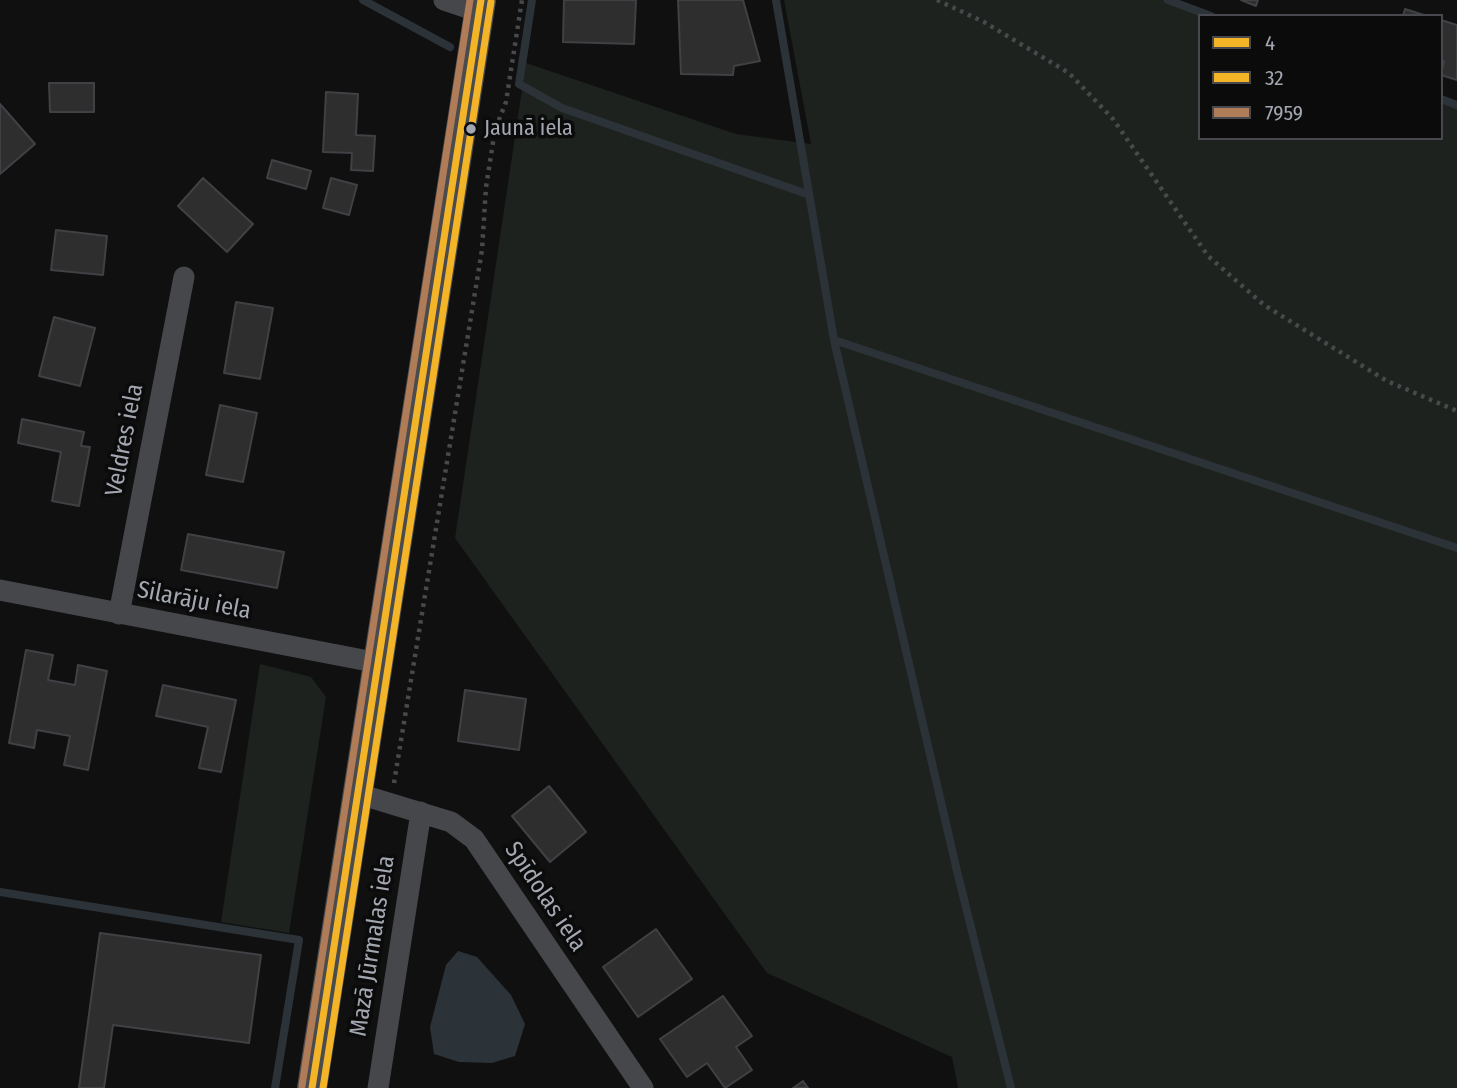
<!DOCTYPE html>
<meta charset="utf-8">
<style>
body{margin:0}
#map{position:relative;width:1457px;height:1088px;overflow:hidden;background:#101011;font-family:"Fira Sans Condensed",sans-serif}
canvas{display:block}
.legend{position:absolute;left:1198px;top:14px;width:245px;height:126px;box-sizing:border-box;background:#0b0b0c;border:2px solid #48494e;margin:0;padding:9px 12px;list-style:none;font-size:21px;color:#a3a7b0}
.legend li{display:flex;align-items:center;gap:14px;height:35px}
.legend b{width:35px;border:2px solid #48494e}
</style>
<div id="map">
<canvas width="1457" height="1088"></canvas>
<ul class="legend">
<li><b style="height:9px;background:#f4b427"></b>4</li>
<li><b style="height:9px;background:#f4b427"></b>32</li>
<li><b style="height:9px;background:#b07c57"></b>7959</li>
</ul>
</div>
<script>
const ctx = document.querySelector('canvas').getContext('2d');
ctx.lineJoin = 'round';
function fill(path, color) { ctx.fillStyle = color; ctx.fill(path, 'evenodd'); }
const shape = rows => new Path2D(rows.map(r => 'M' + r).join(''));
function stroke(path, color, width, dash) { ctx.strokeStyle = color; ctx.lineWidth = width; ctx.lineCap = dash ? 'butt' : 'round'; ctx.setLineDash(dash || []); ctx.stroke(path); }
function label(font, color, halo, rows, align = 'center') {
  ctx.font = font + ' "Fira Sans Condensed",sans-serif'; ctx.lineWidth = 7; ctx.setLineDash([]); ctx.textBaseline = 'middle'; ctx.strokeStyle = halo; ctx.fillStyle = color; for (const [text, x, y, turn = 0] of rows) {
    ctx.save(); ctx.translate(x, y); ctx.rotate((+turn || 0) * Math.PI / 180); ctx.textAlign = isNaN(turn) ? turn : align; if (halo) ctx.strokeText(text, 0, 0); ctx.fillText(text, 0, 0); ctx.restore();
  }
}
fill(shape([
 [784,0,1168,0,1211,16,1200,16,1200,138,1441,138,1441,99,1457,105,1457,1088,958,1088,952,1057,767,973,455,538,526,63,736,134,811,144],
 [260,664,311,677,326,697,289,933,221,922]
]), '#1d221e');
fill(shape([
 [458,951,477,957,511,995,525,1024,515,1056,492,1063,459,1062,434,1054,430,1027,446,965]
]), '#2c3338');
stroke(shape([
 [363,0,450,47],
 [532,0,519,84,562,108,807,194],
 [776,0,834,340,957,871,1011,1088],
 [1168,0,1211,16],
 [1441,99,1457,105],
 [834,340,1457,548],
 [0,892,299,940,275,1088]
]), '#2c3338', 8);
const building = shape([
 [564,0,636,0,634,44,563,42,564,0],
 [678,0,743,0,760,61,734,66,733,75,681,74,678,0],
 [1241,0,1258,0,1256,6,1241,0],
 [1405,9,1427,16,1403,16,1405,9],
 [1441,20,1457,25,1457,80,1441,75,1444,61,1441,60,1441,20],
 [49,83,94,83,94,112,50,112,49,83],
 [326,92,358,94,356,135,375,136,373,171,351,170,352,153,323,152,326,92],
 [0,104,35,144,0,174,0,104],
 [272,160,311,171,306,189,267,178,272,160],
 [203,178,253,224,227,252,178,206,203,178],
 [331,178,357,185,349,215,323,208,331,178],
 [56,230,107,236,103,275,51,270,56,230],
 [236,302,273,308,260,379,224,373,236,302],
 [54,317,95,328,80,386,39,376,54,317],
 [220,405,257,413,243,482,206,475,220,405],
 [22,419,84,432,81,446,90,447,79,506,52,501,61,452,18,443,22,419],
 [188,534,284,552,277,588,181,570,188,534],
 [26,650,53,655,48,680,75,685,78,665,107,671,88,770,64,765,70,736,37,730,34,748,9,743,26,650],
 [163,685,236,700,221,772,199,768,208,727,156,716,163,685],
 [465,690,526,699,519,750,458,741,465,690],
 [549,786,586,832,550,862,512,816,549,786],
 [656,929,692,979,638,1017,603,967,656,929],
 [100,933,261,955,249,1043,113,1025,104,1088,79,1088,100,933],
 [723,996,752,1036,736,1047,752,1070,725,1088,707,1063,687,1077,660,1039,723,996],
 [803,1081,808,1088,793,1088,803,1081]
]);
fill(building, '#2e2e2f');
stroke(building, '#404144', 2);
stroke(shape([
 [937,0,984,22,1069,73,1113,119,1208,256,1264,305,1387,381,1457,411],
 [394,783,482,250,486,187,495,130,506,102,522,0]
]), '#48494c', 4.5, [3.5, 5]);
stroke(shape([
 [444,0,480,12],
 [0,590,379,663],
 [119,614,184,277],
 [359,794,451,822,474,839,643,1088],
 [378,1088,421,812]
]), '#46474a', 21);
stroke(shape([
 [312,1088,481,0]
]), '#4a4b4e', 30);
stroke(shape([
 [312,1088,481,0]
]), '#f4b427', 7);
stroke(shape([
 [323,1088,491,2]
]), '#f4b427', 7);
stroke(shape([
 [302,1086,470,0]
]), '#b07c57', 7);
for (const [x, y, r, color] of [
 [471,129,6,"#a3a7b0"]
]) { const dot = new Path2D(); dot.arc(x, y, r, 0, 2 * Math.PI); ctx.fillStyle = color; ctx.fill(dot); stroke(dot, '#0b0b0c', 2.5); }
label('22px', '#a3a7b0', '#0b0b0c', [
 ["Jaunā iela",484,129]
], 'left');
label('24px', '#a3a7b0', '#0b0b0c', [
 ["Veldres iela",125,440,-79],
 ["Silarāju iela",194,601,11],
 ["Spīdolas iela",545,897,56],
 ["Mazā Jūrmalas iela",373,946,-81]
]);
</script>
